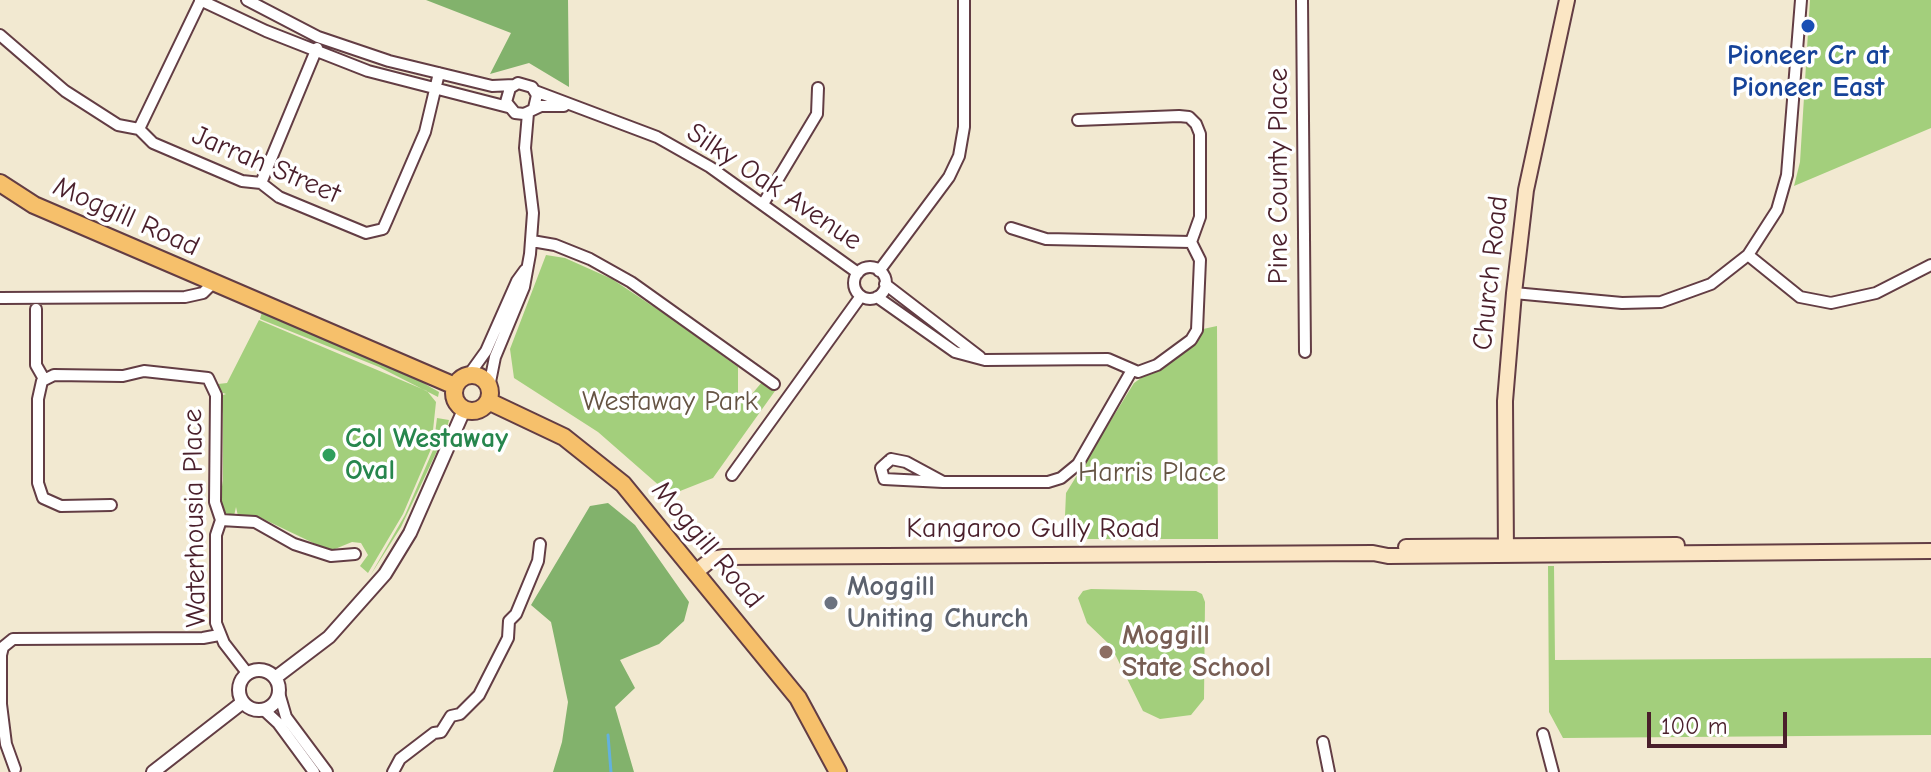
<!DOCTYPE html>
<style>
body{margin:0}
#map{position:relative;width:1931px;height:772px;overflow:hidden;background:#f2e9d1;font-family:"Comic Neue",sans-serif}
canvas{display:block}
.scale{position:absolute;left:1647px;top:712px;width:140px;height:36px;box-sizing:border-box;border:4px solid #4a1f2b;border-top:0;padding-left:10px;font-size:24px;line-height:28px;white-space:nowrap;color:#4a1f2b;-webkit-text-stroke:6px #fff;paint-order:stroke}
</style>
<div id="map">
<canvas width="1931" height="772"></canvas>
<div class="scale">100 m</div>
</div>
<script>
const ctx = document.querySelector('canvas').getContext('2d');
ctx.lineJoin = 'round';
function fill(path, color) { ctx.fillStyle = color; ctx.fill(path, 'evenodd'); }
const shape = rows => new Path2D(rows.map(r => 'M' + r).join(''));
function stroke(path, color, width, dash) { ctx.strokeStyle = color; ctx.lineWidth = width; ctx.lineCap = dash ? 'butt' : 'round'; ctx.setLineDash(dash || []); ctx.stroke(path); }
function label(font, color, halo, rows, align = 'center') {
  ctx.font = font + ' "Comic Neue",sans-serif'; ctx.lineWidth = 7; ctx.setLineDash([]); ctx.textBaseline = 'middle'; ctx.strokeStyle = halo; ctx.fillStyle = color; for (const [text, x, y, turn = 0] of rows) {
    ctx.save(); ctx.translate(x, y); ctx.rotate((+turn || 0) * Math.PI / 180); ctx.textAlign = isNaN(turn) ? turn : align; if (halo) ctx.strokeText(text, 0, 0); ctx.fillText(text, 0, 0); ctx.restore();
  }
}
fill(shape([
 [1810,0,1931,0,1931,128,1794,186,1800,162],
 [546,255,565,258,612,279,672,319,738,367,738,394,747,400,762,382,775,391,713,478,670,495,598,432,514,378,510,349],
 [262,312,413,377,439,392,438,397,379,367,260,319],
 [259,320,427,391,436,402,431,449,403,514,368,573,360,566,368,555,361,543,352,542,330,551,257,516,238,516,236,507,234,516,223,513,219,506,223,480,223,414,220,396,226,394,220,392,218,384,227,383],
 [1217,326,1218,539,1064,539,1066,493,1134,383,1196,339,1203,329],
 [437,418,449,420,446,432,401,527,370,576,405,515,433,450],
 [1548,566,1554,566,1555,660,1931,658,1931,735,1563,738,1549,712],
 [1091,589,1196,591,1202,594,1205,602,1204,699,1191,715,1160,719,1143,711,1111,646,1087,623,1078,598,1083,591]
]), '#a3cf7c');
fill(shape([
 [426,0,568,0,569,87,529,63,490,74,511,33],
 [608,503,635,525,689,602,684,621,659,644,620,660,635,688,615,707,634,772,553,772,562,742,568,702,551,622,531,605,590,506]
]), '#82b26c');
stroke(shape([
 [608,735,611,772]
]), '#63b1dd', 3);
const minor = shape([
 [200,0,266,31,368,71,508,107],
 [247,0,318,37,389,61,492,86,514,85],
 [1302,0,1305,352],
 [0,35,65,91,118,125,139,129,153,143,242,181,261,183,279,197,366,233,383,229,387,220,425,132,439,73],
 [535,91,657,137,710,167,858,273],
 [534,108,537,95,532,87,518,83,510,88,506,102,515,113,524,114,541,106,564,106],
 [1078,120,1179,116,1189,117,1196,124,1200,134,1200,217,1191,242],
 [139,129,201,0],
 [261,183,317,48],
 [763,204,817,114,818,88],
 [532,241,555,245,590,259,631,282,774,384],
 [1748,255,1800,297,1831,303,1876,293,1931,265],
 '854 283a16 16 0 1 1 32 0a16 16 0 1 1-32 0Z',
 [879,271,949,177,959,156,964,127,964,0],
 [885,284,980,357],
 [1514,293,1622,303,1661,302,1711,284,1748,255,1777,210,1787,175,1801,0],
 [877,297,955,352,985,360,1108,359,1138,372,1157,365,1191,340,1197,330,1200,260,1191,242,1046,239,1011,228],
 [0,298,185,297,203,293,212,284],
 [36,309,36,365,44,379],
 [468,376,486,351,517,281,525,270],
 [489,387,495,357,524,287,530,254,533,213,525,148,528,113],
 [891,459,906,462,943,482,884,479,881,468,891,459],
 [732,475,861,296],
 [943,482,1048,482,1061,478,1078,464,1132,370],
 [111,505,61,506,43,498,38,483,38,399,42,381,54,375,123,376,144,371,208,378,216,395,215,502,221,520,216,535,216,623,224,643,248,674],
 [221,520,255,522,294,544,331,556,355,554],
 [279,693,286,717,327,772],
 [264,710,278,723,314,772],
 [1543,734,1553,772],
 [1323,742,1329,772],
 [15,769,6,744,1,704,1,655,3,647,13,639,203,638,219,635],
 [393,772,400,759,434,733,441,732,451,716,460,714,479,695,508,638,509,621,516,614,538,561,540,544]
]);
const tertiary = shape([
 '239 690a20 20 0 1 1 40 0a20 20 0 1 1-40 0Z',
 [275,678,329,637,385,574,410,533,464,410],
 [153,772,243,702]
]);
const secondary = shape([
 [1406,547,1677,545],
 [1506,555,1505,401,1514,293,1526,190,1567,0],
 [697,571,712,559,724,557,1373,553,1388,556,1931,551]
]);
const primary = shape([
 [0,183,34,205,455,386],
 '454 393a18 18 0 1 1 36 0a18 18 0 1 1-36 0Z',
 [488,401,564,437,623,484,798,698,838,772]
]);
stroke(minor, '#633d44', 14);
stroke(tertiary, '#633d44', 16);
stroke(secondary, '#633d44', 18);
stroke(primary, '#633d44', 20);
stroke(minor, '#fff', 10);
stroke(tertiary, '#fff', 12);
stroke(secondary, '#fbe6c4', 14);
stroke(primary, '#f6c06b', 16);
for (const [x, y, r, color] of [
 [1808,26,8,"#1a4fb4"],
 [329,455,8,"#2e9e5b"],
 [831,603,8,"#6b7280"],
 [1106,652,8,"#8d6e63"]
]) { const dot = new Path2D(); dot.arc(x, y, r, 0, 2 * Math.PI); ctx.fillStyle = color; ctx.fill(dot); stroke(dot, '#fff', 3); }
label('bold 28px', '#164399', '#fff', [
 ["Pioneer Cr at",1808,56],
 ["Pioneer East",1808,88]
]);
label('28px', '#4a1f2b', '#fff', [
 ["Jarrah Street",266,165,23],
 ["Pine County Place",1279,176,-90],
 ["Silky Oak Avenue",774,187,34],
 ["Moggill Road",126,217,24],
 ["Church Road",1491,273,-84],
 ["Waterhousia Place",195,518,-91],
 ["Kangaroo Gully Road",1033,529],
 ["Moggill Road",707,545,50]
]);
label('28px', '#655443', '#fff', [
 ["Westaway Park",670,402],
 ["Harris Place",1152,473]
]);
label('bold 28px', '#27864d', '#fff', [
 ["Col Westaway",345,439],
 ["Oval",345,471]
], 'left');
label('bold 28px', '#5b616d', '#fff', [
 ["Moggill",847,587],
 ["Uniting Church",847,619]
], 'left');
label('bold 28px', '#785e54', '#fff', [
 ["Moggill",1122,636],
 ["State School",1122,668]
], 'left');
</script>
